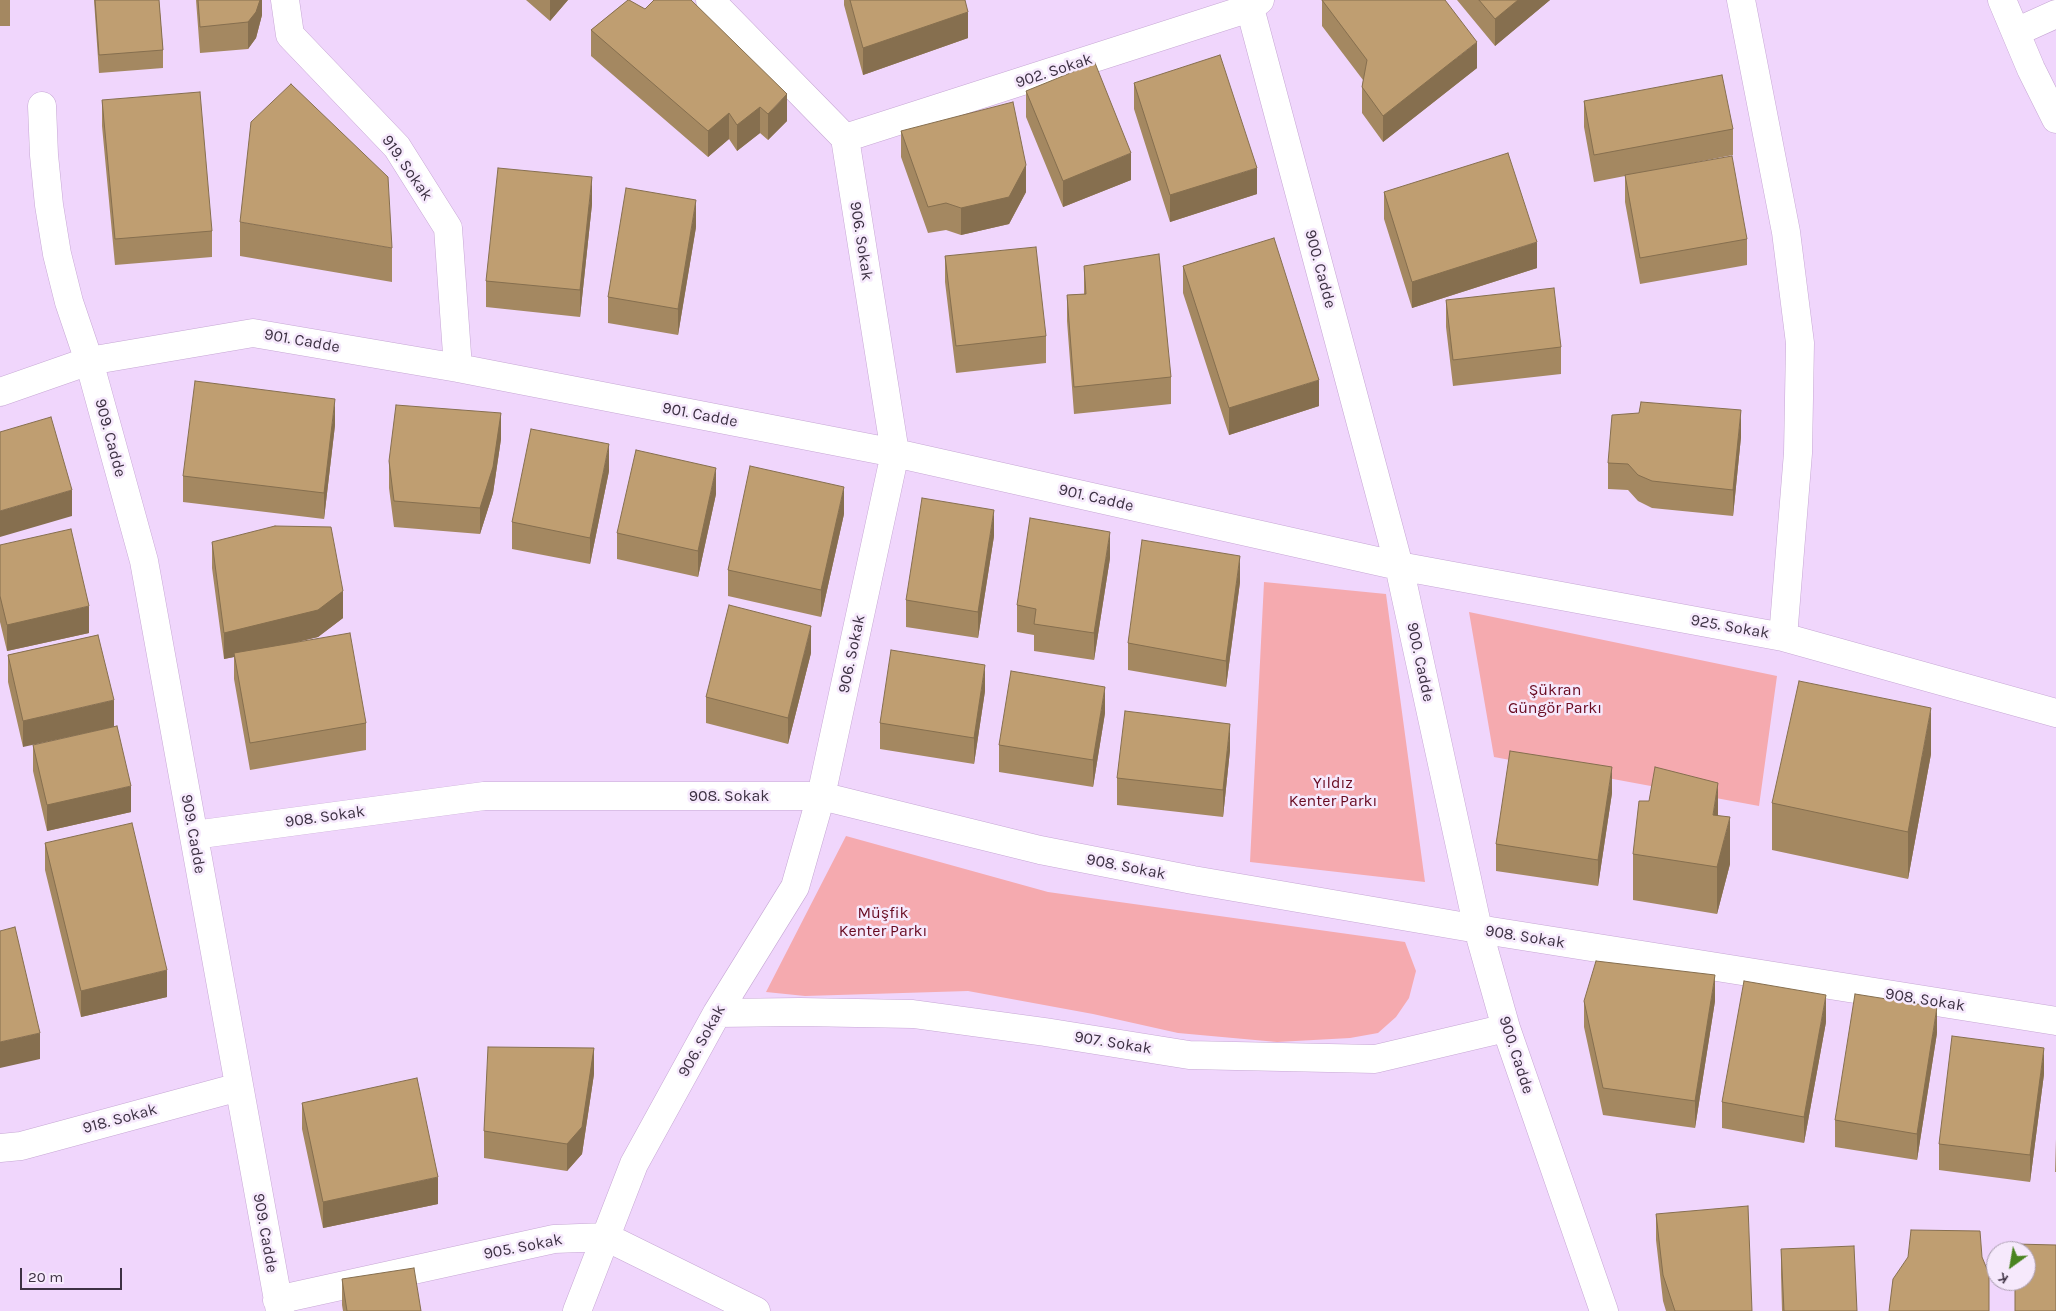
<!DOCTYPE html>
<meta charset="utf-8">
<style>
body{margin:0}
#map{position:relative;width:2056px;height:1311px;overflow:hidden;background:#f0d6fc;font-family:Karla,sans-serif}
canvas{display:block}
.north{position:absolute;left:1986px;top:1241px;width:50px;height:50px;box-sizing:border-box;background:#f6e9fc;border:1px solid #ac9fb2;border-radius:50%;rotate:212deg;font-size:14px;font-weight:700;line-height:20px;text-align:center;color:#3d3143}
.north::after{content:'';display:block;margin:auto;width:18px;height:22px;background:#4a8421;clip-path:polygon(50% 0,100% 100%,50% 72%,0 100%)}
.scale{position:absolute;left:20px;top:1268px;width:102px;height:22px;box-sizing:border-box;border:2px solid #3d3143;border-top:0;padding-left:6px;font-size:15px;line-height:18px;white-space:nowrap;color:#3d3143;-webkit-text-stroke:4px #f6e9fc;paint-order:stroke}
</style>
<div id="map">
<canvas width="2056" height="1311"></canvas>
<div class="north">K</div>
<div class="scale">20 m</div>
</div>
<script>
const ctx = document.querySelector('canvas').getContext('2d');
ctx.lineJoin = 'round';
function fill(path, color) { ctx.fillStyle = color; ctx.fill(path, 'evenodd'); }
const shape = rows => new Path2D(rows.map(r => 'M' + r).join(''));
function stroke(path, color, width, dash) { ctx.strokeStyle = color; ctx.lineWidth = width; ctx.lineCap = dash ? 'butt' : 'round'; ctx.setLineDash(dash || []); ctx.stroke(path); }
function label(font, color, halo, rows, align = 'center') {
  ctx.font = font + ' Karla,sans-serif'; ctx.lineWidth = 5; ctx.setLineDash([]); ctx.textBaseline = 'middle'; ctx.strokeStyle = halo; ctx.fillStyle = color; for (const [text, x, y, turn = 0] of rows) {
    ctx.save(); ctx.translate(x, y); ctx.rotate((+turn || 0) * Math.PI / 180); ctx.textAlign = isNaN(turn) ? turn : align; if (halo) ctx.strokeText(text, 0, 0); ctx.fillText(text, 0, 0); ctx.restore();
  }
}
fill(shape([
 [1264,582,1386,594,1425,882,1250,862],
 [1469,612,1777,676,1759,806,1494,757],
 [846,836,1048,892,1405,942,1416,971,1409,998,1396,1017,1378,1033,1350,1038,1277,1042,1178,1033,1093,1014,968,991,805,996,766,992]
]), '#f5aaaf');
const minor = shape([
 [285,0,290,35,397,147,448,228,458,368],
 [1741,0,1786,232,1800,343,1798,453,1783,637],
 [2002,0,2031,69,2056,119],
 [1250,8,1399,566,1478,929,1506,1028,1604,1311],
 [2016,32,2056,14],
 [42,106,44,155,49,205,57,254,69,302,89,361,144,561,280,1311],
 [845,138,1250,8,1260,0],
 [0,392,89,361,253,333,458,368,895,453,1399,566,1783,637,2056,713],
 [194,835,484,796,821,796,1040,850,1193,880,1478,929,2056,1021],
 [717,1013,800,1012,913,1014,1045,1032,1189,1055,1375,1059,1506,1028],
 [0,1148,21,1146,239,1087],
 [277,1300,554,1239,606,1237,756,1311],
 [577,1311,634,1164,717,1013,795,887,821,796,895,453,845,138,710,0]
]);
stroke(minor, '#c6a7d4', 29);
stroke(minor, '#fff', 28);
fill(shape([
 [0,0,10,0,10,26,0,26],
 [94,0,159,0,163,50,163,68,99,73],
 [196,0,262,0,262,15,256,38,248,49,200,53],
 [526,0,568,0,550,21],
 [628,0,787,121,768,140,760,133,737,151,729,139,708,157,591,56,591,30],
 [844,0,965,0,968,38,863,75,844,5],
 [1322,0,1477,68,1383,142,1362,113,1362,87,1363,80,1322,26],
 [1457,0,1550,0,1495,46],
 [1134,83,1257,194,1170,222,1134,109],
 [1026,91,1131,180,1063,207,1026,117],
 [102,100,212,231,212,257,115,265,102,126],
 [1584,101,1733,129,1733,155,1641,173,1747,239,1747,265,1640,284,1625,202,1625,176,1594,182,1584,127],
 [901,131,1026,192,1009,224,961,235,946,230,928,233,901,157],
 [1384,192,1537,268,1412,308,1384,219],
 [592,204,580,317,486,307,486,281],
 [240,222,392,248,392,282,240,256],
 [696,227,678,335,608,323,608,297],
 [945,256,1046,336,1046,363,956,373,945,282],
 [1084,266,1171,377,1171,404,1074,414,1067,321,1067,295,1084,294],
 [1183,266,1319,406,1229,435,1183,293],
 [1446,300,1561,347,1561,374,1453,386,1446,327],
 [335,425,324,519,183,502,183,476],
 [1741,437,1733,516,1652,508,1638,501,1628,490,1608,489,1608,463],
 [501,439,493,493,480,534,394,527,389,488,389,461],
 [609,471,590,564,512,549,512,522],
 [716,494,698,577,617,559,617,533],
 [844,514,821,617,728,596,728,570],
 [994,536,978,638,906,627,906,600],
 [212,542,343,618,318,637,288,644,366,723,366,750,250,770,234,679,234,657,224,659,212,568],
 [0,545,89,633,7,651,0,622],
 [1110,558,1094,660,1034,651,1034,635,1017,632,1017,605],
 [1240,582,1226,687,1128,670,1128,643],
 [98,635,23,747,8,682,8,655],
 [811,653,788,744,706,723,706,697],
 [985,691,974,764,880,749,880,723],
 [1105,713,1093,787,999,772,999,745],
 [33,745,131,812,47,831,33,771],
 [1230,750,1223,817,1117,805,1117,778],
 [1931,754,1908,879,1772,850,1772,803],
 [1612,793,1598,886,1496,871,1496,844],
 [1718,815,1730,864,1717,914,1633,900,1633,854],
 [45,843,167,997,81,1017,45,870],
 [1584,1001,1715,1001,1695,1128,1603,1115,1584,1027],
 [1826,1022,1804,1143,1722,1128,1722,1102],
 [1937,1033,1917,1160,1835,1147,1835,1120],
 [594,1074,582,1154,567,1171,484,1158,484,1131],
 [2044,1074,2030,1182,1939,1170,1939,1144],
 [302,1103,438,1204,323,1228,302,1129],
 [2056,1139,2056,1172,2055,1172],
 [1656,1214,1752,1311,1666,1311,1663,1301,1656,1240],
 [1781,1249,1857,1311,1782,1311,1781,1275],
 [342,1279,421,1311,343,1311,342,1305]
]), '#a48861');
fill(shape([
 [260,0,262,0,262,15,256,38,248,49,248,22],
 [550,0,568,0,550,21],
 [1518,0,1550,0,1495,46,1495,19],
 [968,12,968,38,863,75,863,48],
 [1477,42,1477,68,1383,142,1383,116],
 [787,94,787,121,768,140,768,114],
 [760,107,760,133,737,151,737,125],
 [729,113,729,139,708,157,708,131],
 [1131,153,1131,180,1063,207,1063,181],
 [1026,165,1026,192,1009,224,961,235,961,208],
 [1257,168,1257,194,1170,222,1170,195],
 [592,177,592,204,580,317,580,290],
 [696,200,696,227,678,335,678,309],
 [1537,242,1537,268,1412,308,1412,282],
 [1319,380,1319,406,1229,435,1229,408],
 [335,399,335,425,324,519,324,493],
 [1741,410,1741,437,1733,516,1733,490],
 [501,413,501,439,493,493,480,534,480,508],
 [609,444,609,471,590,564,590,538],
 [716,468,716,494,698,577,698,551],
 [844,487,844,514,821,617,821,590],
 [72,490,72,516,0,537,0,511],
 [994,510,994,536,978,638,978,612],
 [1110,532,1110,558,1094,660,1094,633],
 [1240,556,1240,582,1226,687,1226,661],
 [343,591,343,618,318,637,235,657,234,653,234,657,224,659,224,633],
 [89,606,89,633,7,651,7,625],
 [811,626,811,653,788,744,788,718],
 [985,665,985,691,974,764,974,738],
 [1105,687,1105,713,1093,787,1093,760],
 [114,700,114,727,23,747,23,721],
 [1931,708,1931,754,1908,879,1908,832],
 [1230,724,1230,750,1223,817,1223,790],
 [1612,767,1612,793,1598,886,1598,860],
 [1718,783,1718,830,1713,815],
 [131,786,131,812,47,831,47,805],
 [1730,817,1730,864,1717,914,1717,867],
 [167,970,167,997,81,1017,81,991],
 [1715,975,1715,1001,1695,1128,1695,1101],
 [1826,995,1826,1022,1804,1143,1804,1117],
 [1937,1007,1937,1033,1917,1160,1917,1134],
 [40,1033,40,1059,0,1068,0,1042],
 [594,1048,594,1074,582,1154,567,1171,567,1144],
 [2044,1048,2044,1074,2030,1182,2030,1155],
 [438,1177,438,1204,323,1228,323,1202]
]), '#866f4f');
const building = shape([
 [95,0,159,0,163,50,99,55,95,0],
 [198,0,260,0,256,12,248,22,200,27,198,0],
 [628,0,629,0,645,9,654,0,691,0,787,94,768,114,760,107,737,125,729,113,708,131,591,30,628,0],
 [850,0,965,0,968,12,863,48,850,0],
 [1322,0,1445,0,1477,42,1383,116,1362,87,1367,60,1322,0],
 [1479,0,1518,0,1495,19,1479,0],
 [1220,55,1257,168,1170,195,1134,83,1220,55],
 [1095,63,1131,153,1063,181,1026,91,1095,63],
 [1722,75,1733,129,1594,155,1584,101,1722,75],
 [291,84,388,177,392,248,240,222,251,122,291,84],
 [200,92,212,231,115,239,102,100,200,92],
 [1013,102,1026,165,1009,197,961,208,946,203,928,207,901,131,1013,102],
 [1508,153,1537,242,1412,282,1384,192,1508,153],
 [1732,156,1747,239,1640,258,1625,175,1732,156],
 [498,168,592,177,580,290,486,281,498,168],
 [626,188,696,200,678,309,608,297,626,188],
 [1274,238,1319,380,1229,408,1183,266,1274,238],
 [1036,247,1046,336,956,346,945,256,1036,247],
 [1159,254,1171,377,1074,387,1067,295,1086,294,1084,266,1159,254],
 [1554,288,1561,347,1453,360,1446,300,1554,288],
 [195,381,335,399,324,493,183,476,195,381],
 [1641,402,1741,410,1733,490,1652,481,1638,475,1628,464,1608,463,1612,415,1639,413,1641,402],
 [396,405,501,413,493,467,480,508,394,501,389,461,396,405],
 [51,417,72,490,0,511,0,432,51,417],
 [531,429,609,444,590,538,512,522,531,429],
 [636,450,716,468,698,551,617,533,636,450],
 [750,466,844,487,821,590,728,570,750,466],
 [922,498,994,510,978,612,906,600,922,498],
 [1030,518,1110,532,1094,633,1034,624,1036,609,1017,605,1030,518],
 [275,526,331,527,343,591,318,610,224,633,212,542,275,526],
 [71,529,89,606,7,625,0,596,0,545,71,529],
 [1142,540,1240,556,1226,661,1128,643,1142,540],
 [729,605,811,626,788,718,706,697,729,605],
 [350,633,366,723,250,743,234,653,350,633],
 [98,635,114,700,23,721,8,655,98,635],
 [891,650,985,665,974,738,880,723,891,650],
 [1011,671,1105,687,1093,760,999,745,1011,671],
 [1799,681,1931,708,1908,832,1772,803,1799,681],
 [1125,711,1230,724,1223,790,1117,778,1125,711],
 [117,726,131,786,47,805,33,745,117,726],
 [1510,751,1612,767,1598,860,1496,844,1510,751],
 [1655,767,1718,783,1713,815,1730,817,1717,867,1633,854,1639,801,1649,801,1655,767],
 [132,823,167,970,81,991,45,843,132,823],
 [15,927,40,1033,0,1042,0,931,15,927],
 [1596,961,1715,975,1695,1101,1603,1088,1584,1001,1596,961],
 [1744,981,1826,995,1804,1117,1722,1102,1744,981],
 [1855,994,1937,1007,1917,1134,1835,1120,1855,994],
 [1952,1036,2044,1048,2030,1155,1939,1144,1952,1036],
 [488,1047,594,1048,582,1127,567,1144,484,1131,488,1047],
 [417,1078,438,1177,323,1202,302,1103,417,1078],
 [1748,1206,1752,1311,1675,1311,1663,1275,1656,1214,1748,1206],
 [1911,1230,1980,1231,1982,1257,1989,1274,1989,1311,1889,1311,1893,1279,1908,1257,1911,1230],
 [2015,1244,2056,1245,2056,1311,2015,1311,2015,1281,2026,1281,2026,1251,2015,1251,2015,1244],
 [1854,1246,1857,1311,1784,1311,1781,1249,1854,1246],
 [414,1268,421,1311,347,1311,342,1279,414,1268]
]);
fill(building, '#bf9e71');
stroke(building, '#866f4f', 1);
label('16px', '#3d3143', '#f6e9fc', [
 ["902. Sokak",1054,71,-18],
 ["919. Sokak",407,168,55],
 ["906. Sokak",861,241,81],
 ["900. Cadde",1320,269,75],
 ["901. Cadde",302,341,10],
 ["901. Cadde",700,415,11],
 ["909. Cadde",110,438,75],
 ["901. Cadde",1096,498,13],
 ["925. Sokak",1730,627,10],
 ["906. Sokak",852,654,-78],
 ["900. Cadde",1420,662,78],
 ["908. Sokak",729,796],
 ["908. Sokak",325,817,-8],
 ["909. Cadde",193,834,80],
 ["908. Sokak",1126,867,11],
 ["908. Sokak",1525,937,9],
 ["908. Sokak",1925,1000,9],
 ["906. Sokak",702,1041,-61],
 ["907. Sokak",1113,1043,9],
 ["900. Cadde",1516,1055,72],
 ["918. Sokak",120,1119,-15],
 ["909. Cadde",265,1233,80],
 ["905. Sokak",523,1247,-11]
]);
label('16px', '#680a21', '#f6e9fc', [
 ["Şükran",1555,690],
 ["Güngör Parkı",1555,708],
 ["Yıldız",1333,783],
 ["Kenter Parkı",1333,801],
 ["Müşfik",883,913],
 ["Kenter Parkı",883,931]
]);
</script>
